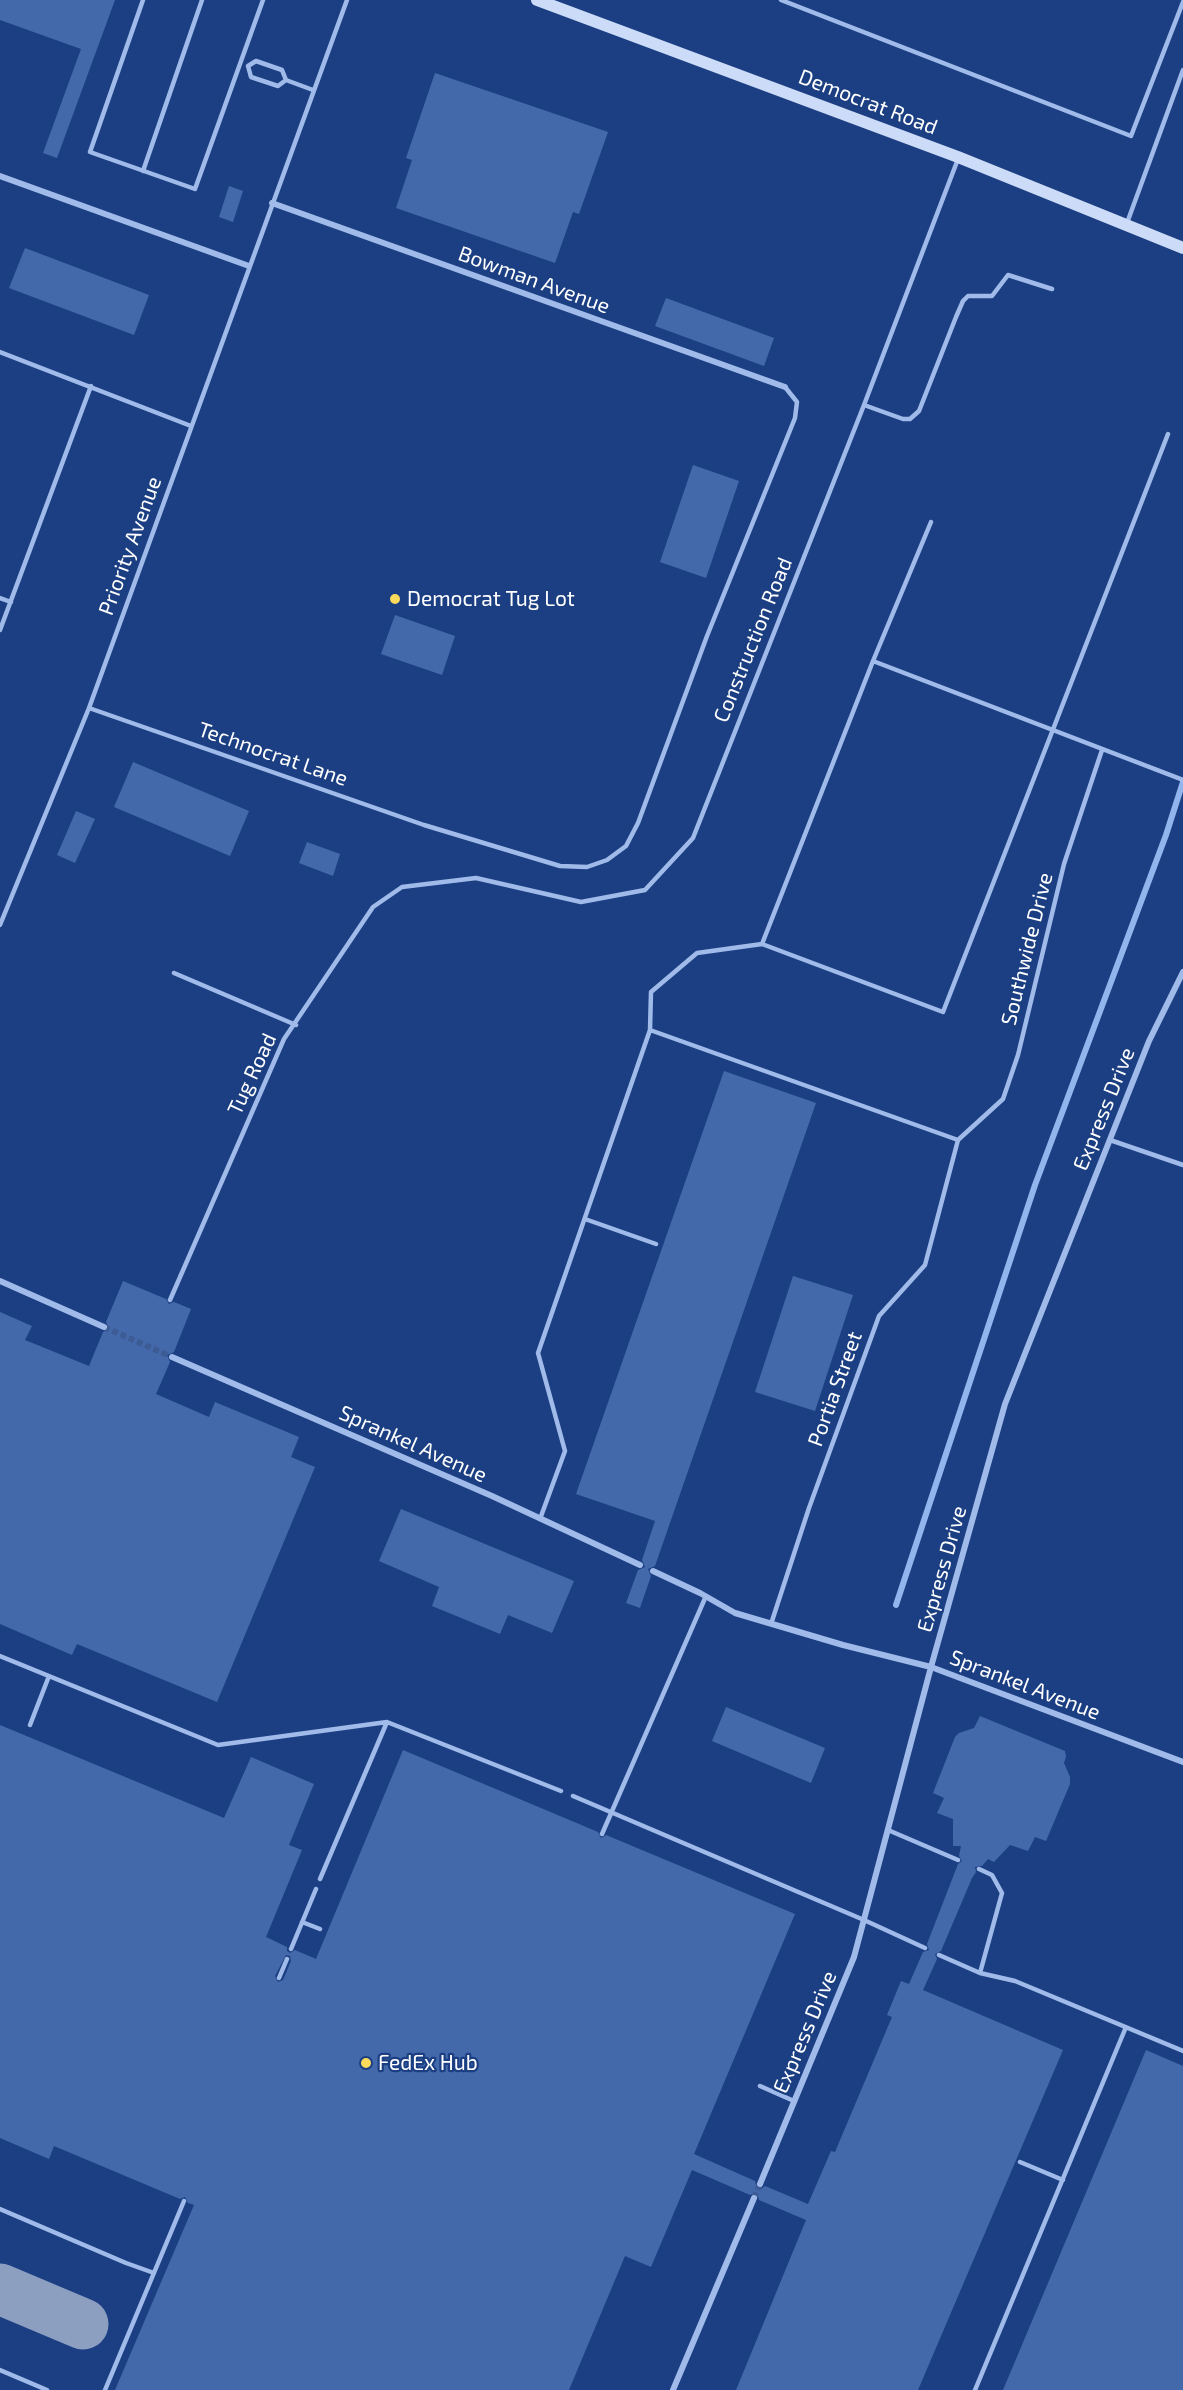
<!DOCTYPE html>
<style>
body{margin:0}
canvas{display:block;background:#1b3f82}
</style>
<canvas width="1183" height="2390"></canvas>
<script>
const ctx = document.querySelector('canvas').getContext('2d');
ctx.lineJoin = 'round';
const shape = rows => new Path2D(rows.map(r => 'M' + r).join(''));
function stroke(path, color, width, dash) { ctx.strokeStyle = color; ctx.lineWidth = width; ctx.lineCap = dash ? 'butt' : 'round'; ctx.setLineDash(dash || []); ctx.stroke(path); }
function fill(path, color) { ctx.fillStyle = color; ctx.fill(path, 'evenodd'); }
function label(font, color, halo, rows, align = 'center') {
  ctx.font = font + ' "Exo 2",sans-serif'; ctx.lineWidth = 4.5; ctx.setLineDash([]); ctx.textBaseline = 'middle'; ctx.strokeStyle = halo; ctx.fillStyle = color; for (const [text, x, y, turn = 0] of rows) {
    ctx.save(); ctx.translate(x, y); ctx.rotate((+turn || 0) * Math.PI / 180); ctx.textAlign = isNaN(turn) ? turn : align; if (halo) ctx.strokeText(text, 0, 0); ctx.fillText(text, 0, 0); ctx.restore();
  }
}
stroke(shape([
 [896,1605,1035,1185,1166,835,1183,782]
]), '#93b5ed', 6);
stroke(shape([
 [0,2289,83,2324]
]), '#8d9fc0', 51);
fill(shape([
 [0,0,115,0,57,158,43,153,81,49,0,20],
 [435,73,608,132,579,214,573,212,555,263,396,208,412,160,406,158],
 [229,186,243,191,233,222,219,217],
 [25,248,149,295,134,335,9,288],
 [666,298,774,338,764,366,655,326],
 [693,465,739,481,706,578,660,562],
 [395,615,455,636,442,675,381,654],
 [133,762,249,811,230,856,114,807],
 [76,811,95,819,75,863,57,855],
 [307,842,340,854,333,876,299,863],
 [724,1071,816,1103,655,1566,648,1569,651,1576,640,1608,626,1603,638,1570,645,1567,642,1560,655,1521,576,1494],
 [793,1276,853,1295,815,1411,755,1392],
 [123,1281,166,1299,169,1304,174,1302,191,1309,174,1352,167,1355,170,1362,156,1394,209,1417,215,1402,299,1437,291,1457,315,1467,217,1702,77,1644,72,1655,0,1624,0,1312,32,1326,25,1340,89,1366,103,1332,109,1329,106,1322],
 [401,1509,574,1581,552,1633,508,1615,500,1634,432,1606,439,1587,379,1561],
 [726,1707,825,1748,811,1783,712,1741],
 [980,1716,1065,1751,1066,1757,1064,1763,1070,1777,1070,1784,1046,1841,1035,1837,1028,1851,1010,1845,994,1862,988,1859,982,1866,975,1867,976,1872,972,1878,941,1951,935,1954,937,1959,923,1990,1063,2050,918,2390,736,2390,806,2220,759,2200,757,2193,750,2195,692,2170,651,2267,625,2256,569,2390,115,2390,194,2205,188,2203,185,2197,180,2199,54,2146,49,2159,0,2138,0,1725,224,1818,251,1757,314,1784,289,1845,302,1850,266,1937,287,1947,287,1951,290,1953,295,1950,316,1959,403,1750,598,1832,601,1838,606,1835,795,1914,694,2154,755,2181,757,2189,761,2189,765,2186,808,2204,831,2151,835,2152,892,2017,887,2015,901,1981,909,1984,923,1952,929,1950,927,1944,958,1864,962,1861,959,1856,961,1846,953,1846,953,1819,937,1813,944,1798,933,1793,955,1737,959,1733,974,1728],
 [286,1955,290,1956,291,1961,283,1980,278,1982,275,1976],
 [1146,2050,1183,2066,1183,2390,1003,2390]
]), '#4469ab');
stroke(shape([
 [104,1327,172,1357],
 [754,2198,760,2184]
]), '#3d5c95', 6, [6, 3]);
stroke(shape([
 [143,0,90,152,195,189,263,0],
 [781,0,1131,136,1183,2],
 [286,80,278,86,251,77,248,66,256,61,282,70,286,80,313,90],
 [143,171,202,0],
 [1127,223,1183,70],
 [0,352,191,426],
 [864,405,903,419,910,419,919,411,956,317,963,301,968,296,992,296,1008,275,1052,289],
 [931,522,873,661,1183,780],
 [0,598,11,602],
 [0,630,91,386],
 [89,708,424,825,560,866,587,867,607,860,626,846,638,823,707,636,795,418,797,402,785,387],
 [0,925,89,708,347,0],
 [762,944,873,661],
 [174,973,296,1025],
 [650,1030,651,992,697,953,762,944,943,1012,1168,434],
 [958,1140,1003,1099,1018,1055,1064,864,1102,750],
 [1110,1140,1183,1165],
 [585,1219,656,1244],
 [170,1300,284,1039,373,907,402,887,476,878,581,902,645,890,693,838,864,405,958,159],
 [540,1519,565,1451,538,1353,650,1030,958,1140,925,1265,879,1316,809,1508,771,1624],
 [0,1656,218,1745,387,1722,561,1791],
 [30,1725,49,1676],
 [573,1796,864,1920,925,1948],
 [888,1830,958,1860],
 [602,1834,706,1596],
 [979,1869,992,1875,1002,1893,980,1973],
 [320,1879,387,1722],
 [302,1922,320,1929],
 [291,1949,316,1889],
 [939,1955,980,1973,1015,1981,1183,2051],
 [279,1978,287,1959],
 [760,2086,794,2101],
 [1020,2162,1063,2180],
 [0,2209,126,2263,154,2273],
 [0,2370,47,2390],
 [105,2390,184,2201],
 [975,2390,1126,2027]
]), '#a0bbea', 4.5);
stroke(shape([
 [0,176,249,266],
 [272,203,785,387],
 [0,1281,104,1327],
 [172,1357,492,1496,640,1565],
 [653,1571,700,1593,735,1613,843,1645,931,1667,1183,1762],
 [760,2184,854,1957,931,1667,1005,1404,1149,1041,1183,972],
 [673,2390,754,2198]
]), '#a0bbea', 6);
stroke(shape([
 [537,0,958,157,1183,248]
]), '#ccdbf8', 12);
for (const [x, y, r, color] of [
 [395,599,6,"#fcdb5c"],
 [366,2063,6,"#fcdb5c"]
]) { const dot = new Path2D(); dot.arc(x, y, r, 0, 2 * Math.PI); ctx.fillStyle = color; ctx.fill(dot); stroke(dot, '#1b3f82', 2); }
label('21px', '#fff', '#1b3f82', [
 ["Democrat Road",868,102,21],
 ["Bowman Avenue",534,280,20],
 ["Priority Avenue",130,546,-70],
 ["Construction Road",753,640,-68],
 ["Technocrat Lane",273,754,19],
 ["Southwide Drive",1027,949,-76],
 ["Tug Road",252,1074,-65],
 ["Express Drive",1104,1109,-68],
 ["Portia Street",835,1389,-70],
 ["Sprankel Avenue",413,1444,24],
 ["Express Drive",942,1569,-74],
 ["Sprankel Avenue",1025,1685,21],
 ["Express Drive",805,2032,-67]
]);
label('21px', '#fff', '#1b3f82', [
 ["Democrat Tug Lot",407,599],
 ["FedEx Hub",378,2063]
], 'left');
</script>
